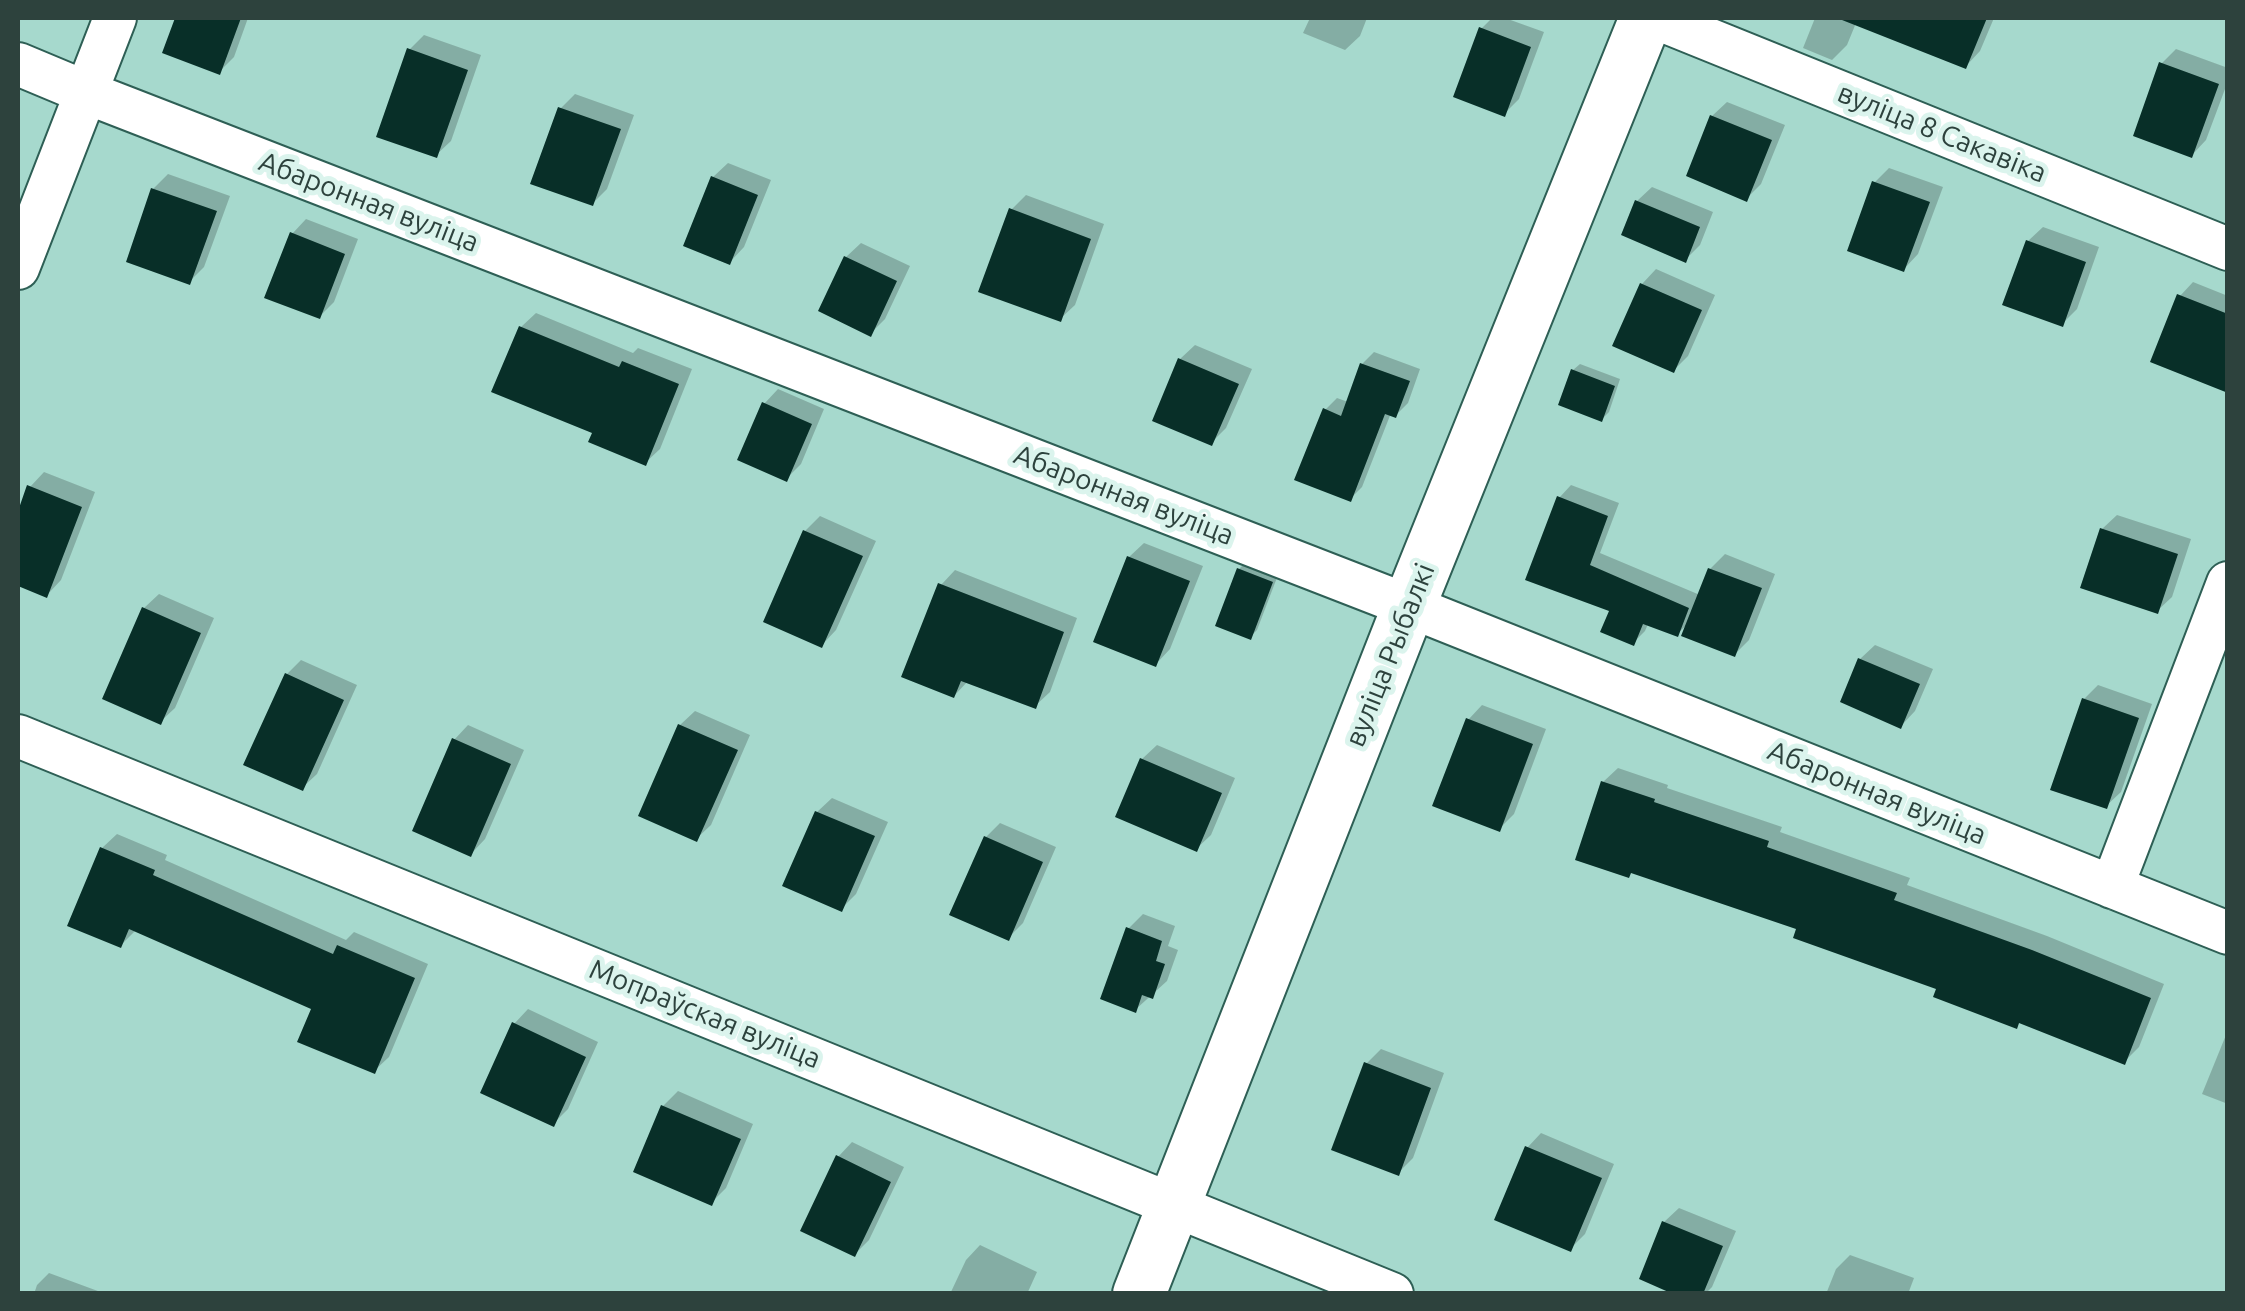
<!DOCTYPE html>
<meta charset="utf-8">
<style>
body{margin:0}
#map{position:relative;width:2245px;height:1311px;overflow:hidden;background:#a6d9cd;font-family:Ubuntu,sans-serif}
canvas{display:block}
.frame{position:absolute;inset:0;border:20px solid #2d423d;pointer-events:none}
</style>
<div id="map">
<canvas width="2245" height="1311"></canvas>
<div class="frame"></div>
</div>
<script>
const ctx = document.querySelector('canvas').getContext('2d');
ctx.lineJoin = 'round';
function fill(path, color) { ctx.fillStyle = color; ctx.fill(path, 'evenodd'); }
const shape = rows => new Path2D(rows.map(r => 'M' + r).join(''));
function stroke(path, color, width, dash) { ctx.strokeStyle = color; ctx.lineWidth = width; ctx.lineCap = dash ? 'butt' : 'round'; ctx.setLineDash(dash || []); ctx.stroke(path); }
function label(font, color, halo, rows, align = 'center') {
  ctx.font = font + ' Ubuntu,sans-serif'; ctx.lineWidth = 10; ctx.setLineDash([]); ctx.textBaseline = 'middle'; ctx.strokeStyle = halo; ctx.fillStyle = color; for (const [text, x, y, turn = 0] of rows) {
    ctx.save(); ctx.translate(x, y); ctx.rotate((+turn || 0) * Math.PI / 180); ctx.textAlign = isNaN(turn) ? turn : align; if (halo) ctx.strokeText(text, 0, 0); ctx.fillText(text, 0, 0); ctx.restore();
  }
}
fill(shape([
 [178,18,248,18,234,57,219,72,166,52],
 [1310,18,1367,18,1360,36,1345,50,1303,33],
 [1492,18,1505,18,1544,32,1519,99,1504,114,1481,29],
 [1815,18,1994,18,1980,51,1966,66,1856,23,1847,45,1832,60,1803,48],
 [424,35,481,55,451,141,436,155,409,50],
 [2176,49,2228,68,2228,81,2206,140,2192,155,2161,64],
 [575,94,634,115,607,189,593,203,561,108],
 [1727,102,1785,125,1761,184,1746,199,1712,116],
 [728,163,771,180,744,247,730,262,713,177],
 [1889,168,1943,187,1918,254,1904,269,1874,183],
 [168,174,230,196,204,267,189,282,153,189],
 [1652,187,1713,212,1700,245,1685,260,1637,201],
 [1026,195,1104,224,1075,305,1060,319,1011,210],
 [306,219,358,239,334,302,320,316,292,234],
 [2043,227,2099,247,2077,309,2062,324,2028,241],
 [861,243,910,266,885,319,870,334,846,257],
 [1656,269,1715,295,1688,356,1674,370,1642,284],
 [2193,282,2228,296,2228,391,2180,296],
 [536,313,633,353,638,348,692,369,660,449,645,463,595,432,521,327],
 [1195,345,1252,369,1226,428,1211,443,1180,359],
 [1374,352,1420,369,1408,403,1396,415,1391,413,1362,487,1350,499,1325,410,1337,398,1348,402,1362,364],
 [1580,364,1620,379,1609,412,1602,419,1573,370],
 [778,389,824,409,801,464,786,479,764,404],
 [44,472,95,492,61,580,47,595,18,583,18,518,30,487],
 [1571,485,1619,503,1600,553,1700,595,1710,569,1725,554,1775,574,1749,640,1735,654,1690,622,1677,634,1648,624,1645,631,1633,643,1612,610,1528,579,1559,498],
 [2117,515,2191,539,2172,597,2157,611,2102,529],
 [820,516,876,541,836,630,822,645,766,620,805,531],
 [1144,543,1203,566,1170,649,1156,664,1129,557],
 [1246,562,1278,575,1257,630,1250,637,1239,569],
 [955,570,1077,618,1050,692,1035,706,968,681,954,696,941,585],
 [159,594,214,618,175,708,160,722,144,608],
 [1875,645,1933,669,1915,711,1901,726,1860,659],
 [301,660,357,685,317,774,302,788,287,674],
 [2098,685,2152,704,2121,792,2106,806,2084,699],
 [1482,705,1546,729,1514,814,1499,829,1468,720],
 [695,711,750,735,711,825,696,839,680,725],
 [468,725,524,750,485,839,471,854,454,740],
 [1157,745,1235,778,1211,835,1196,849,1142,759],
 [1618,768,1668,785,1667,788,1782,827,1780,832,1910,878,1907,885,2047,936,2164,984,2139,1047,2124,1062,2021,1021,2017,1026,1939,988,1800,927,1603,782],
 [832,798,888,822,856,894,841,909,817,812],
 [1000,823,1056,847,1023,923,1008,938,986,837],
 [117,834,167,855,165,860,346,940,354,932,428,964,389,1057,374,1071,314,1008,136,930,121,945,102,848],
 [1143,914,1175,926,1168,946,1178,950,1167,981,1135,1010,1128,929],
 [528,1009,598,1042,568,1109,553,1124,514,1024],
 [2228,1030,2228,1104,2202,1094],
 [1381,1049,1444,1073,1413,1158,1398,1173,1366,1064],
 [678,1091,753,1124,726,1188,711,1203,663,1106],
 [1541,1133,1614,1164,1585,1234,1570,1249,1527,1148],
 [852,1142,904,1167,869,1240,855,1254,838,1157],
 [1679,1208,1736,1231,1712,1287,1705,1294,1679,1294,1664,1222],
 [980,1245,1037,1272,1027,1294,950,1294,966,1260],
 [1850,1255,1914,1278,1908,1294,1826,1294,1836,1269],
 [49,1273,106,1294,34,1294,37,1285]
]), '#0003');
fill(shape([
 [175,18,241,18,220,75,162,53],
 [1843,18,1987,18,1966,69,1842,20],
 [1479,27,1531,47,1505,117,1453,97],
 [407,48,468,70,437,158,376,137],
 [2159,62,2219,84,2192,158,2133,136],
 [558,107,621,129,593,206,530,184],
 [1710,115,1772,140,1747,202,1686,176],
 [711,176,758,195,730,265,683,246],
 [1872,181,1930,202,1904,272,1847,251],
 [151,188,217,211,190,285,126,262],
 [1635,200,1700,227,1686,263,1621,235],
 [1009,208,1091,239,1061,322,978,292],
 [290,232,345,254,320,319,264,298],
 [2026,240,2086,262,2063,327,2002,305],
 [844,256,897,281,871,337,818,311],
 [1640,283,1702,310,1674,373,1612,346],
 [2177,294,2228,314,2228,393,2150,362],
 [519,326,619,367,622,361,679,384,646,466,588,442,592,433,491,392],
 [1178,358,1239,384,1212,446,1152,421],
 [1360,363,1410,381,1396,418,1385,414,1351,502,1294,480,1323,408,1341,416],
 [1571,369,1615,386,1602,422,1558,405],
 [762,402,812,424,787,482,737,460],
 [27,485,82,507,47,598,18,586,18,511],
 [1557,496,1608,516,1590,565,1689,608,1678,637,1643,624,1634,646,1600,632,1609,611,1525,580],
 [2100,528,2178,554,2158,614,2080,588],
 [803,530,863,556,822,648,763,622],
 [1127,556,1190,581,1156,667,1093,642],
 [1237,568,1273,582,1251,640,1215,626],
 [1708,568,1762,588,1735,657,1681,636],
 [938,583,1064,632,1036,709,961,681,954,698,901,677],
 [142,607,201,633,161,725,102,699],
 [1858,658,1920,684,1901,729,1840,702],
 [285,673,344,700,303,791,243,765],
 [2082,698,2139,718,2107,809,2050,790],
 [1466,718,1533,744,1500,832,1432,806],
 [678,724,738,750,697,842,638,816],
 [452,738,511,764,471,857,412,831],
 [1140,758,1222,793,1197,852,1115,817],
 [1601,781,1655,799,1654,802,1769,841,1767,847,1897,893,1894,900,2032,950,2151,998,2125,1065,2019,1023,2017,1029,1933,997,1936,989,1793,938,1796,929,1631,873,1629,878,1575,860],
 [815,811,875,836,842,912,782,886],
 [984,836,1043,862,1009,941,949,915],
 [100,847,155,870,153,875,333,954,337,945,415,978,375,1074,297,1042,311,1009,129,929,121,948,67,926],
 [1126,927,1162,941,1156,961,1165,964,1153,999,1142,995,1136,1013,1100,999],
 [512,1022,586,1057,554,1127,480,1093],
 [1364,1062,1431,1088,1399,1176,1331,1150],
 [661,1105,741,1139,712,1206,633,1172],
 [1525,1146,1602,1178,1571,1252,1494,1220],
 [836,1155,891,1182,855,1257,800,1231],
 [1662,1221,1723,1246,1703,1294,1673,1294,1639,1279]
]), '#082f28');
const minor = shape([
 [1656,18,2228,249],
 [18,64,85,92,1409,606,2228,933],
 [18,268,115,18],
 [18,736,1392,1294],
 [2112,887,2228,583]
]);
const tertiary = shape([
 [1139,1294,1409,606,1646,18]
]);
stroke(minor, '#2e5f55', 46);
stroke(tertiary, '#2e5f55', 56);
stroke(minor, '#fff', 42);
stroke(tertiary, '#fff', 52);
label('28px', '#2d423d', '#dbf4ed', [
 ["вуліца 8 Сакавіка",1942,133,22],
 ["Абаронная вуліца",369,202,21],
 ["Абаронная вуліца",1124,495,21],
 ["вуліца Рыбалкі",1390,655,-68],
 ["Абаронная вуліца",1877,793,22],
 ["Мопраўская вуліца",705,1014,22]
]);
</script>
